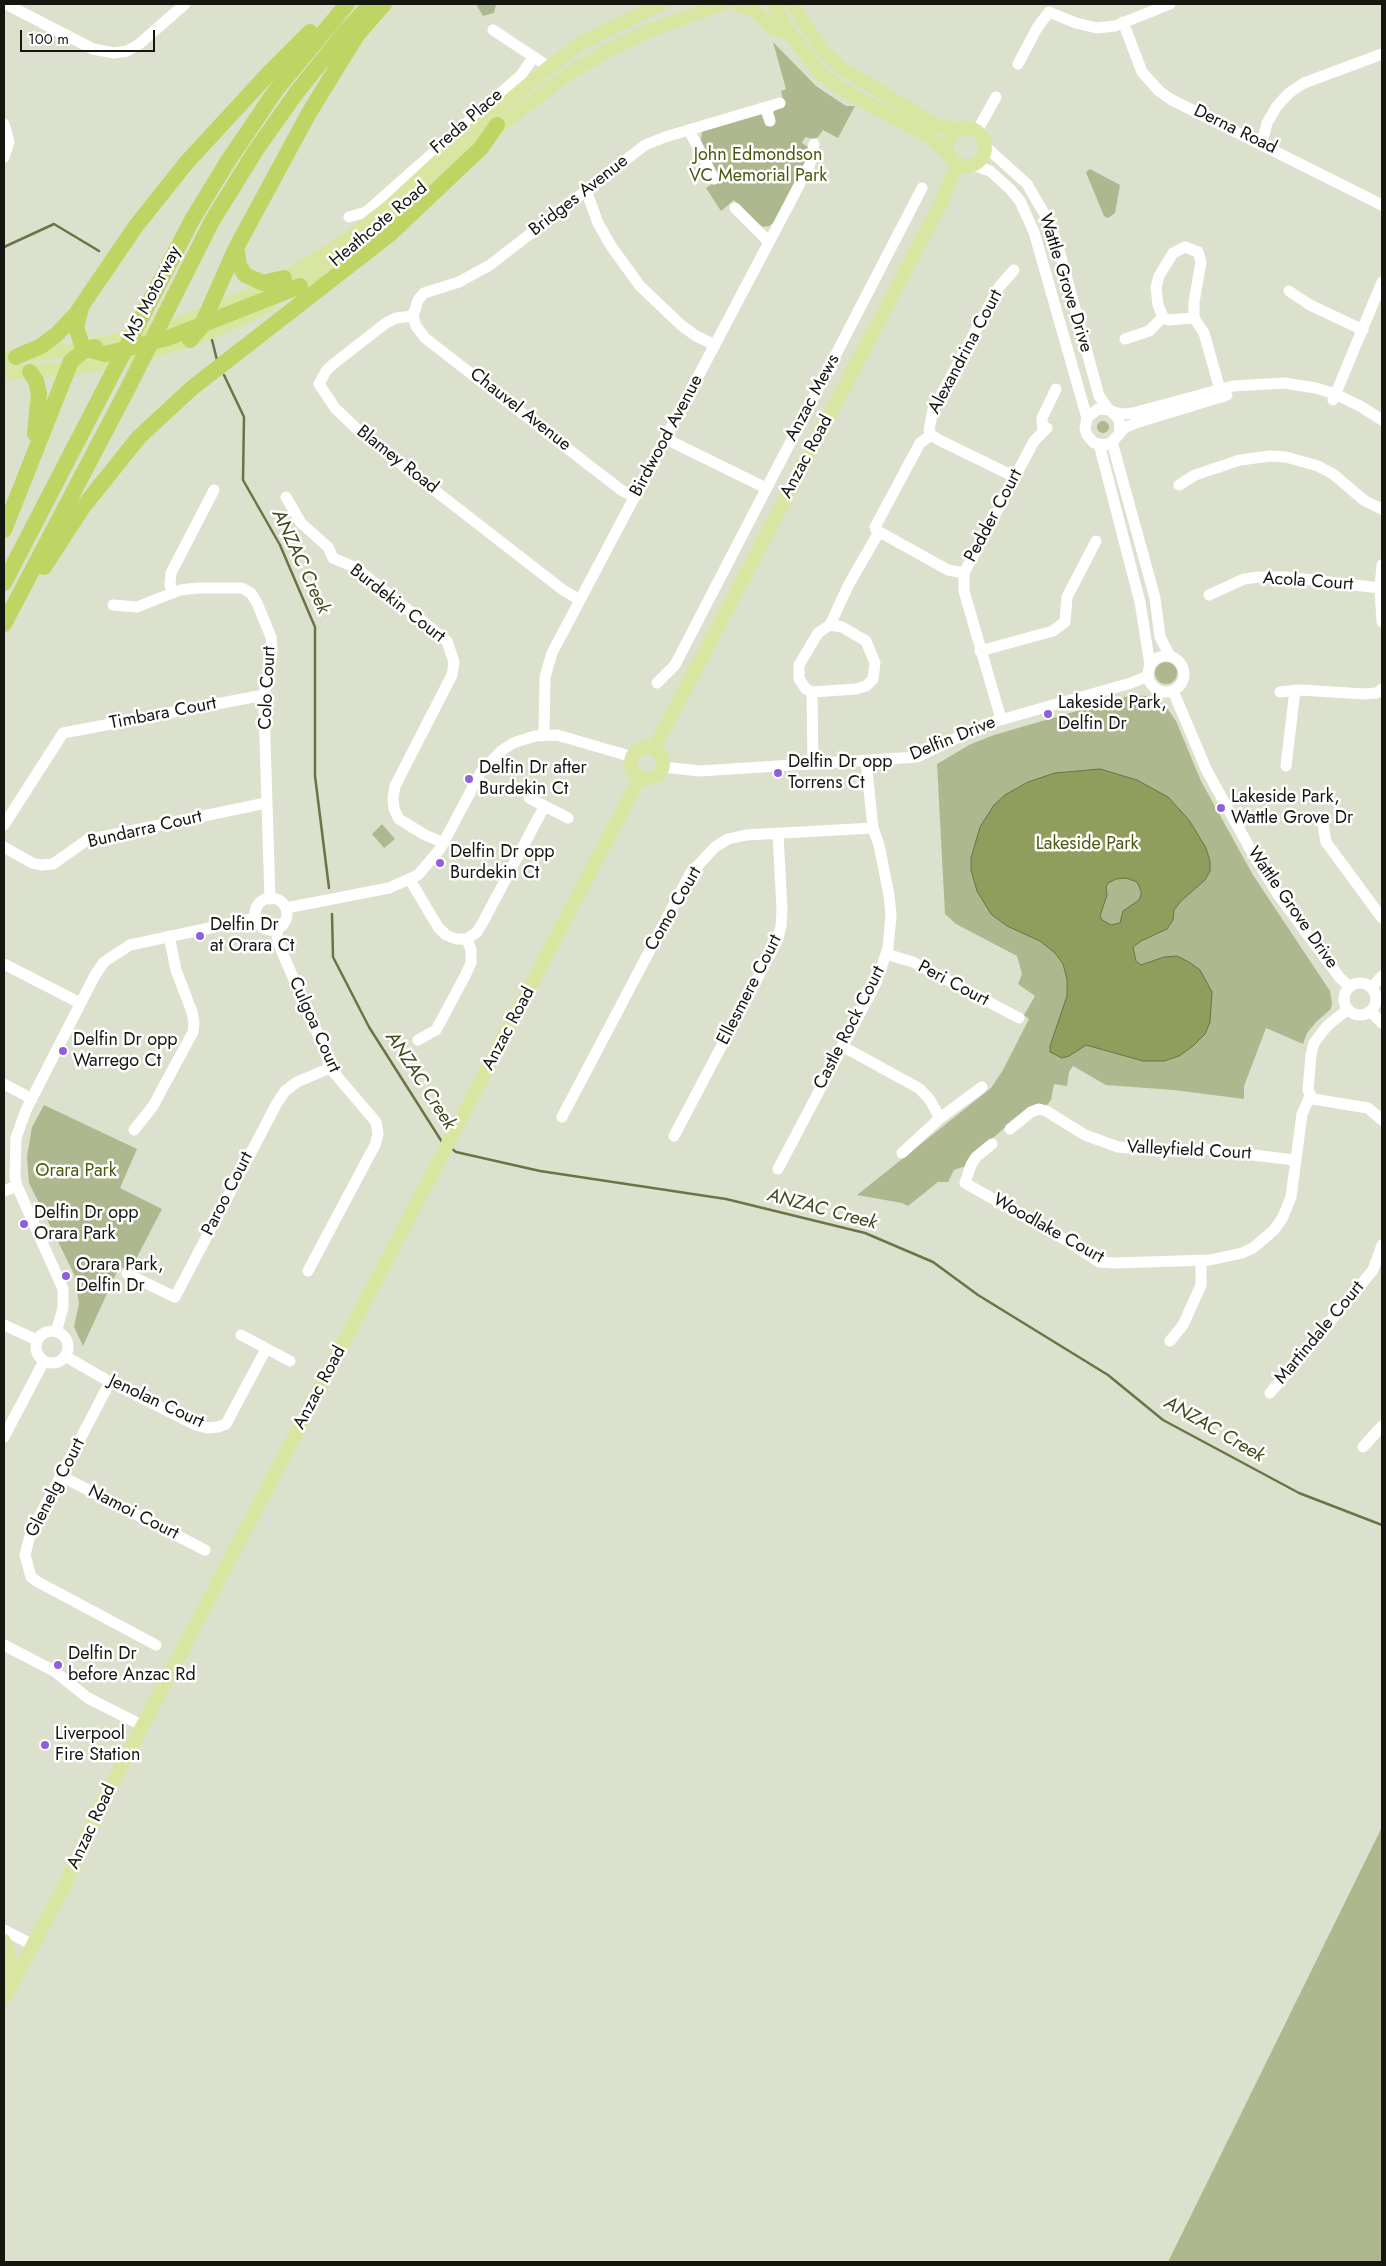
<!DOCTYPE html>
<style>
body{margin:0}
#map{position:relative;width:1386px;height:2266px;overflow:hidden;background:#dce1ce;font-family:Jost,sans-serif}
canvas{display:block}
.frame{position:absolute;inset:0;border:5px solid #151610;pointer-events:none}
.scale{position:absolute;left:20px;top:30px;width:135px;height:22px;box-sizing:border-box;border:2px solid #151610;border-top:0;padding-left:6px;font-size:15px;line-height:18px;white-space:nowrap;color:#151610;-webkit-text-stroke:4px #fff;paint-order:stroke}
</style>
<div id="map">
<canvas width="1386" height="2266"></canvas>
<div class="frame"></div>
<div class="scale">100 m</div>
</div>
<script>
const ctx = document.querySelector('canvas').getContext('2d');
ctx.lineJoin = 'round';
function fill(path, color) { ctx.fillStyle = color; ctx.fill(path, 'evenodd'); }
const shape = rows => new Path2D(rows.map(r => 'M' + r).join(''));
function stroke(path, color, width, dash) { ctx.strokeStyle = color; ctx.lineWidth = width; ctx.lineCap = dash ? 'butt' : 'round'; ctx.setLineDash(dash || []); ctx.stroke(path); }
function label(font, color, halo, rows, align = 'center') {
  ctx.font = font + ' Jost,sans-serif'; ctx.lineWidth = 5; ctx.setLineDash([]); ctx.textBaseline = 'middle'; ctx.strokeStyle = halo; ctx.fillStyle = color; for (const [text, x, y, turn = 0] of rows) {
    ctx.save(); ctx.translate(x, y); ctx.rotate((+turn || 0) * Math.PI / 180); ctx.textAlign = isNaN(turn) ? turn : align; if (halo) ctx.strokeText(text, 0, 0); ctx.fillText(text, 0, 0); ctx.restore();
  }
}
fill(shape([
 [476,4,496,4,494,13,483,16],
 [773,42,816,86,846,106,855,106,838,138,823,130,818,137,814,139,805,137,802,143,808,147,808,156,775,222,769,226,763,227,749,218,734,200,721,211,706,188,720,179,701,140,702,132,707,127,761,114,766,126,774,125,772,113,784,104,781,91,786,89],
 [1090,169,1120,185,1115,213,1108,218,1104,216,1087,175,1086,172],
 '1097 427a6 6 0 1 1 12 0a6 6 0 1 1-12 0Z',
 '1155 673a11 11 0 1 1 22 0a11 11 0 1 1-22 0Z',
 [1132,695,1146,696,1158,701,1167,708,1176,721,1201,781,1253,875,1330,991,1332,1003,1331,1009,1317,1021,1307,1033,1303,1044,1266,1028,1244,1086,1244,1099,1174,1090,1106,1085,1073,1066,1069,1072,1067,1086,1054,1084,1051,1100,1047,1105,1021,1114,987,1143,966,1166,954,1170,948,1182,938,1182,908,1206,902,1203,857,1195,991,1088,1003,1070,1029,1019,1024,1015,1035,996,1018,984,1022,974,1017,956,956,924,945,914,937,764,971,744,994,735],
 [382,824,395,839,384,848,372,834],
 [44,1105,137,1149,120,1188,162,1209,136,1259,117,1272,83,1346,74,1327,79,1303,74,1274,29,1183,27,1157,32,1127],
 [1382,1827,1382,2262,1168,2262]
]), '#aeb88f');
const water = shape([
 [1100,769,1137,780,1168,797,1189,820,1206,848,1210,861,1210,871,1205,880,1181,901,1174,910,1173,920,1167,929,1141,941,1133,947,1136,961,1141,965,1164,957,1177,956,1189,962,1200,970,1212,992,1210,1022,1205,1034,1193,1046,1179,1056,1164,1061,1143,1061,1086,1045,1069,1056,1062,1058,1050,1052,1050,1046,1067,996,1067,979,1063,964,1055,953,1040,941,1007,926,991,914,977,891,971,870,971,858,980,827,994,805,1005,795,1028,782,1055,773,1100,769],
 [1126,878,1137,882,1141,891,1141,895,1139,900,1123,911,1120,923,1111,925,1102,920,1100,916,1107,895,1106,887,1108,883,1116,879,1126,878]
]);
fill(water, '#8f9d5d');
stroke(water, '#6a7446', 1);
stroke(shape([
 [4,247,54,224,99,251],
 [212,340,217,360],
 [224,375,244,417,243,480,280,545,315,627,315,776,329,888],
 [332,914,333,957,369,1027,442,1142],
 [451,1148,456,1152,540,1171,726,1199,865,1233,933,1262,978,1295,1108,1375,1163,1420,1299,1493,1382,1525]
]), '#6a7446', 2.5);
stroke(shape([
 [6,4,93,49,114,53,127,51,138,45,185,4],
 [1123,22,1142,72,1159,91,1172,100,1382,205],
 [493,30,549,67],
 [1018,64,1037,28,1049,12,1076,23,1097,28,1115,26,1170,4],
 [766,107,770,121],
 [4,124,9,142,4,157],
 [689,130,714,179],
 [977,131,996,97],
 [1262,143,1267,123,1277,106,1289,93,1304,83,1382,54],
 [985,146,1027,184,1048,220,1059,250,1099,396,1108,409],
 [973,165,990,171,1010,189,1020,201,1034,232,1087,418,1085,429,1087,435,1094,443,1105,445,1112,442,1120,433,1119,419,1110,410,1098,409,1087,418],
 [586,190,598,223,611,246,640,286,681,325,696,336,715,345],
 [735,208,769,242],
 [349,217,366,212,521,75,533,58],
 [1014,270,999,287,933,410,929,430,931,435,939,440,1015,477],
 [1289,291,1310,305,1363,330],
 [413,316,396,318,386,323,332,365,326,371,319,384,335,408,362,434,563,590,580,600],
 [413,316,418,300,424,293,459,282,490,265,645,145,665,137,780,103],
 [413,316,416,326,425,338,621,490,635,497],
 [1194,318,1168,320,1163,317,1158,305,1156,287,1159,276,1173,253,1185,247,1198,252,1201,262,1194,302,1194,318,1204,333,1222,397],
 [1125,339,1149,331,1163,317],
 [1333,400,1382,282],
 [1114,412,1122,414,1133,413,1233,386,1284,383,1316,388,1335,394,1360,406,1382,420],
 [1043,432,1042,418,1056,389],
 [1120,433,1124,428,1136,423,1227,395],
 [931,435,920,443,875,527,876,530,948,570,964,573],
 [666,439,766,488],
 [1112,442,1155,598,1160,637,1170,656],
 [1099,444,1140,602,1150,665],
 [1179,485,1195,475,1240,460,1270,456,1286,457,1318,466,1333,474,1365,501,1382,509],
 [286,497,301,523,328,547,333,558,356,568,447,641,454,662,452,675,395,786,393,798,394,809,399,819,425,835,444,843],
 [1382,565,1380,588,1382,622],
 [173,593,170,585,171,573,214,490],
 [1209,595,1244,579,1259,577,1286,577,1380,588],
 [113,605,137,607,180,590,198,588,242,588,251,593,257,603,271,637,272,652,264,695,264,708,270,899],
 [830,625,849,584,879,532],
 [980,651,1053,631,1065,622,1067,597,1096,541],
 '1148 674a18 18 0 1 1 36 0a18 18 0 1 1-36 0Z',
 [657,683,675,665,922,188],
 [1173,691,1207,771,1252,852,1277,893,1305,931,1340,978,1350,987],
 [812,692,856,689,866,686,873,679,875,663,866,641,842,627,830,625,818,633,799,665,799,679,806,689,812,692,813,764],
 [1280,692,1301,690,1364,694,1377,693,1382,689],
 [1001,719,964,591,964,573,1034,441,1047,428],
 [544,734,545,677,552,653,785,212,810,164,814,144],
 [1286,766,1295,690],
 [663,767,700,771,917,757,986,724,1131,683,1148,676],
 [529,798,568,818],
 [1323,824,1326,842,1382,918],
 [4,825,63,733,264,695],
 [4,847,32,863,41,865,53,864,87,840,266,803],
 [410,880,438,927,446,935,456,939,467,939,477,932,483,922,544,807],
 '255 914a16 16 0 1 1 32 0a16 16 0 1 1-32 0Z',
 [286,908,389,888,418,875,440,849,481,772,501,751,513,743,535,736,557,735,633,757],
 [277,929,277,936,282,952,324,1048,330,1068,376,1122,378,1134,375,1145,308,1271],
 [886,954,913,962,1019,1018],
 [4,964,80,1003],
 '1344 999a16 16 0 1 1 32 0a16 16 0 1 1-32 0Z',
 [1371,988,1382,976],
 [1348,1009,1327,1026,1314,1043,1311,1055,1308,1090,1313,1099,1368,1108,1382,1120],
 [1370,1011,1382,1023],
 [418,1040,436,1030,465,976,471,963,471,950,467,939],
 [842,1046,920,1089,930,1100,940,1118],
 [4,1084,32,1099],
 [562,1117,690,874,715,847,728,839,746,835,873,828],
 [1010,1129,1031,1112,1039,1109,1046,1111,1085,1135,1118,1147,1162,1151,1205,1149,1294,1160],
 [134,1130,153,1106,193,1032,194,1023,192,1012,176,970,169,936],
 [674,1136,777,941,781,926,782,910,778,833],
 [992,1144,976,1157,971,1165,965,1183,1064,1239,1099,1262,1115,1263,1210,1260,1242,1253,1253,1248,1274,1230,1283,1217,1291,1197,1302,1114,1310,1096],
 [902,1153,940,1118,982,1087],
 [778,1169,876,983,888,948,891,915,889,895,879,845,873,828,866,761],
 [4,1191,17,1186],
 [127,1274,175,1297,277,1103,285,1091,297,1082,330,1068],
 [4,1325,37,1340],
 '36 1347a16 16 0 1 1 32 0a16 16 0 1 1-32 0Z',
 [56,1332,63,1308,63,1289,17,1186,15,1177,16,1138,26,1110,95,975,104,962,130,945,256,918],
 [241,1335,290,1361],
 [1170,1341,1183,1325,1201,1285,1201,1261],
 [65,1356,110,1382,196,1425,207,1428,218,1427,226,1424,266,1349],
 [110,1382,36,1523,29,1539,25,1555,31,1577,38,1582,156,1645],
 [1270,1393,1373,1270,1382,1245],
 [4,1437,44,1361],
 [1363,1447,1382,1426],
 [61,1476,205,1550],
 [4,1645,54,1671,88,1698,143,1726],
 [4,1930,33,1945]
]), '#fff', 11);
stroke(shape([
 [737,4,756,12,773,28,791,35],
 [773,4,791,35,822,75,841,89,930,137,948,153],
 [792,4,823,51,840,67,927,120,936,125,958,130],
 '947 147a19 19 0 1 1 38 0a19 19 0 1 1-38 0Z',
 [291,292,350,253,410,202,461,155,567,75,605,52,650,30,723,4],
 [4,358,83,348,175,325,245,297,284,278,345,241,389,207,453,148,549,67,583,42,662,4],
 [4,373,68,369,120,360,190,340,240,320,270,304],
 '631 763a16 16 0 1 1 32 0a16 16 0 1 1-32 0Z',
 [654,748,940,205,957,164],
 [4,1941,9,1954,13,1983],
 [4,1999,66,1883,101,1805,640,777]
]), '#d9e6a1', 14);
stroke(shape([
 [236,248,239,265,245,275,263,283,284,278],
 [81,308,76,327,83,348,105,354,168,338,300,286],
 [190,340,201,327,236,248,309,113,357,35,384,4],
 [16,357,41,346,56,335,76,314,136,226,187,162,270,72,310,32],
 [30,372,36,381,39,393,35,434],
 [4,530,71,361,85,350,95,347],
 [44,567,83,507,139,437,192,388,390,234,481,148,497,125],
 [4,583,192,220,228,161,276,90,347,4],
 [4,624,128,388,212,221,256,150,297,92,345,32,371,4]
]), '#bfd563', 16);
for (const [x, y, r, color] of [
 [1048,714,5,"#9060da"],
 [778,773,5,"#9060da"],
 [469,779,5,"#9060da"],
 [1221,808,5,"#9060da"],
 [440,863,5,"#9060da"],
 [200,936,5,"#9060da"],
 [63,1051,5,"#9060da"],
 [24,1224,5,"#9060da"],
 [66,1276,5,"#9060da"],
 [58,1665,5,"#9060da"],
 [45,1745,5,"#9060da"]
]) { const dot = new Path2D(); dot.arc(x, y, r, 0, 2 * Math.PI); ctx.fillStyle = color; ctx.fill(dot); stroke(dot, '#fff', 2); }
label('18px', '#151610', '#fff', [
 ["Freda Place",467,122,-41],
 ["Derna Road",1235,130,26],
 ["Bridges Avenue",579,196,-38],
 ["Heathcote Road",379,225,-40],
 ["Wattle Grove Drive",1065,283,73],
 ["M5 Motorway",153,294,-63],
 ["Alexandrina Court",966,352,-62],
 ["Anzac Mews",813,398,-62],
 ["Chauvel Avenue",520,410,38],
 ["Birdwood Avenue",667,436,-62],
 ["Anzac Road",807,457,-62],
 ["Blamey Road",397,460,38],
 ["Pedder Court",994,516,-62],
 ["Acola Court",1308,582,4],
 ["Burdekin Court",397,604,38],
 ["Colo Court",268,688,-87],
 ["Timbara Court",163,714,-11],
 ["Delfin Drive",953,739,-22],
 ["Bundarra Court",145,830,-13],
 ["Wattle Grove Drive",1292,908,55],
 ["Como Court",674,909,-60],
 ["Peri Court",953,984,28],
 ["Ellesmere Court",750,990,-63],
 ["Culgoa Court",314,1025,66],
 ["Castle Rock Court",850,1028,-63],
 ["Anzac Road",509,1029,-62],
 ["Valleyfield Court",1189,1151,3],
 ["Paroo Court",228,1194,-63],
 ["Woodlake Court",1048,1229,29],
 ["Martindale Court",1320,1333,-50],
 ["Anzac Road",320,1388,-62],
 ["Jenolan Court",156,1402,25],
 ["Glenelg Court",56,1488,-63],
 ["Namoi Court",133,1513,27],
 ["Anzac Road",92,1827,-65]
]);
label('18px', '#4c580f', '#fff', [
 ["John Edmondson",758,156],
 ["VC Memorial Park",758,177],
 ["Lakeside Park",1087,845],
 ["Orara Park",76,1172]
]);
label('18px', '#151610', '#fff', [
 ["Lakeside Park,",1058,704],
 ["Delfin Dr",1058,725],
 ["Delfin Dr opp",788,763],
 ["Torrens Ct",788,784],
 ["Delfin Dr after",479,769],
 ["Burdekin Ct",479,790],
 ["Lakeside Park,",1231,798],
 ["Wattle Grove Dr",1231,819],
 ["Delfin Dr opp",450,853],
 ["Burdekin Ct",450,874],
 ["Delfin Dr",210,926],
 ["at Orara Ct",210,947],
 ["Delfin Dr opp",73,1041],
 ["Warrego Ct",73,1062],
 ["Delfin Dr opp",34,1214],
 ["Orara Park",34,1235],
 ["Orara Park,",76,1266],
 ["Delfin Dr",76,1287],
 ["Delfin Dr",68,1655],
 ["before Anzac Rd",68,1676],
 ["Liverpool",55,1735],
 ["Fire Station",55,1756]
], 'left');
label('italic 19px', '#414a1a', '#fff', [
 ["ANZAC Creek",300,562,65],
 ["ANZAC Creek",420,1081,57],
 ["ANZAC Creek",822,1210,15],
 ["ANZAC Creek",1214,1430,30]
]);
</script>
